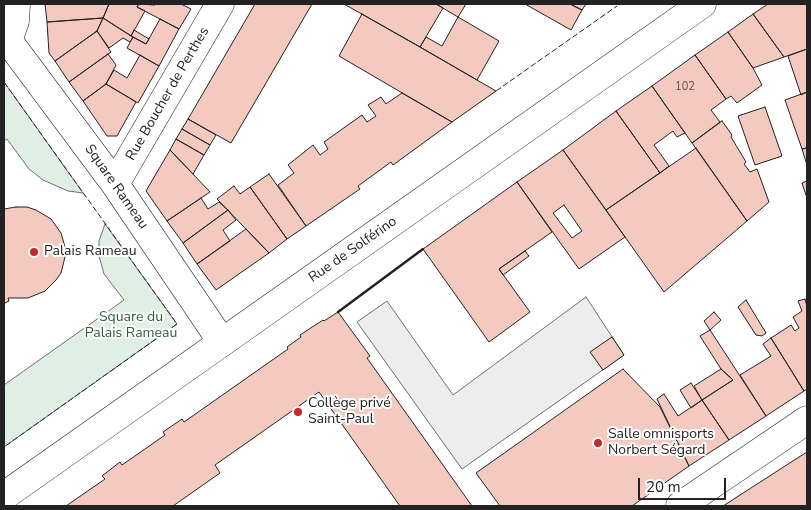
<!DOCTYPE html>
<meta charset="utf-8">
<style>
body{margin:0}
#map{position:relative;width:811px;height:510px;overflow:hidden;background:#fff;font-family:"Nunito Sans",sans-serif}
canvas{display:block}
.frame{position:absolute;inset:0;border:5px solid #222;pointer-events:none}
.scale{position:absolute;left:638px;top:478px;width:88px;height:22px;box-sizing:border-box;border:2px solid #222;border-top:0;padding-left:6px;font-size:15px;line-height:18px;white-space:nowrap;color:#222;-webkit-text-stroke:4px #fff;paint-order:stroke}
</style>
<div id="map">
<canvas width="811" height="510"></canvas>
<div class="frame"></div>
<div class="scale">20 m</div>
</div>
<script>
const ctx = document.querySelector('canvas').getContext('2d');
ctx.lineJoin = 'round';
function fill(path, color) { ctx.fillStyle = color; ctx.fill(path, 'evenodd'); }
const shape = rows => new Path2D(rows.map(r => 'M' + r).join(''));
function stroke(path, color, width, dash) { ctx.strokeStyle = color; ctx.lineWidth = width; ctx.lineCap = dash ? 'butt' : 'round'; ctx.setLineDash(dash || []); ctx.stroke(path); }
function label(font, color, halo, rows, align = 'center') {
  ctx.font = font + ' "Nunito Sans",sans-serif'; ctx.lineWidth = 4; ctx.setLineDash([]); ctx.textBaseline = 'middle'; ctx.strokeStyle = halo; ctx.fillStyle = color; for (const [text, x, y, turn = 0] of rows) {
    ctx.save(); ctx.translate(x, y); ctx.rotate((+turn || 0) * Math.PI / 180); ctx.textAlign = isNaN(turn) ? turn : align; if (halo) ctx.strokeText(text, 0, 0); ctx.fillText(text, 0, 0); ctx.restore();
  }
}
const green = shape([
 [4,82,83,193,68,191,43,180,29,169,7,139,4,141,4,82],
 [105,224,177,324,4,447,4,385,124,300,104,274,99,256,99,241,105,224]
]);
fill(green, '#e0efe3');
stroke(green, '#6f6f6f', 1);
const parking = shape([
 [586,297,624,355,462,469,357,322,387,301,453,395,586,297]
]);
fill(parking, '#ededed');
stroke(parking, '#6f6f6f', 1);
const building = shape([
 [45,4,109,4,103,18,47,22,45,4],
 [109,4,139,4,137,7,145,11,131,36,103,18,109,4],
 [139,4,155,5,156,4,181,4,191,9,179,29,137,7,139,4],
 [255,4,312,4,231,143,188,119,255,4],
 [344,4,436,4,443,8,420,47,344,4],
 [436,4,466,4,458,17,436,4],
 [525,4,570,4,582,10,571,30,525,4],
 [570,4,586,4,582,10,570,4],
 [768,4,807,4,807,49,784,57,753,14,768,4],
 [362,14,420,47,496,91,452,122,339,56,362,14],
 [753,14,784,57,753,68,728,32,753,14],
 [458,17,499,41,477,80,420,47,426,37,442,46,458,17],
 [103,18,133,37,130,42,123,38,109,48,97,31,103,18],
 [103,18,97,31,55,61,49,53,47,22,103,18],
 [160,19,179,29,159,66,127,48,133,37,146,44,160,19],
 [134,30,149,39,146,44,131,36,134,30],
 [97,31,111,52,69,82,55,61,97,31],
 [728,32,753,68,762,85,737,103,731,96,726,99,695,55,728,32],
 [807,49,807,92,801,95,788,56,807,49],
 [108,54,116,65,106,84,83,101,69,82,108,54],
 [140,55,159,66,138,103,106,84,114,70,127,78,140,55],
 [695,55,726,99,711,110,720,122,692,143,652,86,695,55],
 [106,84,136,102,117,136,107,136,83,101,106,84],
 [652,86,685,133,677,137,673,131,654,145,669,166,660,173,616,111,652,86],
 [807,92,807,148,802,149,785,100,807,92],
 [402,93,452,122,393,165,391,162,358,186,360,189,306,226,278,185,294,173,288,165,313,145,320,155,328,149,324,142,362,115,367,122,376,116,368,105,381,97,386,104,402,93],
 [765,107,782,156,755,165,738,116,765,107],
 [616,111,660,173,606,210,563,150,616,111],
 [188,119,216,135,210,145,182,129,188,119],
 [722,121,732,135,731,137,746,162,744,164,750,172,757,169,769,202,747,221,692,143,722,121],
 [182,129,210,145,204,155,176,139,182,129],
 [176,139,204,155,193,174,170,150,176,139],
 [696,148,747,221,664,292,606,210,696,148],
 [807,148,807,165,802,149,807,148],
 [170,150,210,192,167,221,146,191,170,150],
 [563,150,625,237,579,269,517,182,563,150],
 [564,205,582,231,572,238,553,213,564,205],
 [269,174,306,226,287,239,250,187,269,174],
 [807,181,807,198,802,183,807,181],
 [517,182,552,232,499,269,530,312,489,342,423,249,517,182],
 [234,186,240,194,250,187,287,239,269,253,217,199,234,186],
 [201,198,208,209,219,202,228,210,183,243,167,221,201,198],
 [16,207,27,207,36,210,51,219,61,233,65,247,65,257,61,273,56,280,45,291,28,298,8,298,9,301,5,303,4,303,4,209,16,207],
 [228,210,236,220,223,230,230,241,197,264,183,243,228,210],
 [246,229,269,253,216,290,197,264,246,229],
 [525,251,529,256,503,275,499,269,525,251],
 [805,299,807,307,807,389,804,391,771,338,791,325,795,331,799,328,793,317,802,311,798,301,805,299],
 [746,300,766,333,762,336,756,335,738,307,746,300],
 [338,312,370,356,367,358,472,506,400,506,319,392,215,465,220,473,173,506,66,506,105,479,102,476,120,462,122,465,165,435,163,432,182,419,184,422,288,349,287,347,301,337,300,335,323,320,324,321,338,312],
 [714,312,721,320,710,330,704,321,714,312],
 [710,330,766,416,729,440,702,400,733,380,721,369,700,336,710,330],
 [612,337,624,355,603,370,590,352,612,337],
 [771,338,804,391,766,416,740,375,771,356,763,344,771,338],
 [623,369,660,407,689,466,632,506,500,506,476,473,623,369],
 [721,369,733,380,702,400,694,386,721,369],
 [691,383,702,400,691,408,680,390,691,383],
 [664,394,678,416,702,400,729,440,689,466,657,399,664,394],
 [807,452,807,506,723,506,799,457,807,452]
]);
fill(building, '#f3c9c0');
stroke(building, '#222', 1);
const minor = shape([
 [4,35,115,184,222,342],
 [8,41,15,21,16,4],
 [115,184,220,4],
 [680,506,807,420]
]);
const major = shape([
 [4,496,702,4]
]);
stroke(minor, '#222', 29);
stroke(major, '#222', 29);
stroke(minor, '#fff', 28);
stroke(major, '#fff', 28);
stroke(shape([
 [4,82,177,324,4,447],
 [496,91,617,6]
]), '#222', 1, [6, 2.5]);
stroke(shape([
 [338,312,423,249]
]), '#222', 2.5);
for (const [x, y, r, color] of [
 [34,252,5,"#c62828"],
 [298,412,5,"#c62828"],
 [598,443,5,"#c62828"]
]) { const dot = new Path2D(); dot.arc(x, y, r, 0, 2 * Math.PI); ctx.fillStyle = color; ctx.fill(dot); stroke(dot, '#fff', 2); }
label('11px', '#564c4a', null, [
 ["102",685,87]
]);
label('14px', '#222', '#fff', [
 ["Rue Boucher de Perthes",168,94,-60],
 ["Square Rameau",116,187,55],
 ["Rue de Solférino",353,250,-35]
]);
label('14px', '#222', '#fff', [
 ["Palais Rameau",44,252],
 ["Collège privé",308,404],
 ["Saint-Paul",308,420],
 ["Salle omnisports",608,435],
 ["Norbert Ségard",608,451]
], 'left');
label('14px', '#2f5e38', '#fff', [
 ["Square du",131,318],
 ["Palais Rameau",131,334]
]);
</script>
